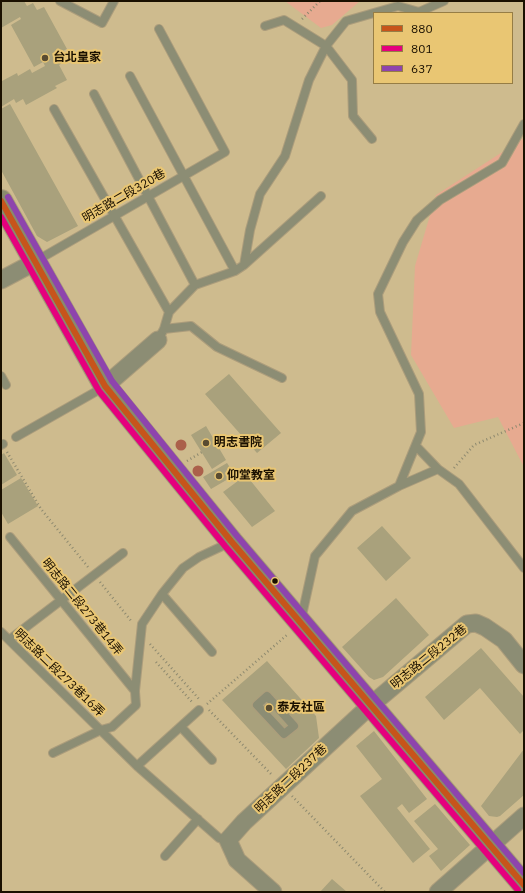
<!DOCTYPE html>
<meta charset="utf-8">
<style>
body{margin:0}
#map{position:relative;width:525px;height:893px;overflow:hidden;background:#cebb8e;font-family:"IBM Plex Sans",sans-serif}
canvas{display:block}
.frame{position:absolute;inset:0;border:2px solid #1a1000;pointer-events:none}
.legend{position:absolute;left:373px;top:12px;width:140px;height:72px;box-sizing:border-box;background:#e9c673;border:1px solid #967d45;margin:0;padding:5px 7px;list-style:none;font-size:12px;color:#1a1000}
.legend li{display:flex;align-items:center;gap:8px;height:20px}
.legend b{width:20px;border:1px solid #967d45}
</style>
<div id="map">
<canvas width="525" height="893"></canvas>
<div class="frame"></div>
<ul class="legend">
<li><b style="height:5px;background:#c7541b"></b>880</li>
<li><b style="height:5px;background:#e5007d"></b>801</li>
<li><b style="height:5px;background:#8e44ad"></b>637</li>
</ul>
</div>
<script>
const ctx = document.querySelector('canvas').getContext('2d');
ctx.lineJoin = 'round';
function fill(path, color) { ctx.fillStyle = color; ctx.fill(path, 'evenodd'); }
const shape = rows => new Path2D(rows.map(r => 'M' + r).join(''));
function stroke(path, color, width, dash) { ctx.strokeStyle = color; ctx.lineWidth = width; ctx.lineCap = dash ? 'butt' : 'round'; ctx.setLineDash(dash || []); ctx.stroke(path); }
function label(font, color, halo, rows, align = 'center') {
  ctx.font = font + ' "IBM Plex Sans","Noto Sans TC",sans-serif'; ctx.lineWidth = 4; ctx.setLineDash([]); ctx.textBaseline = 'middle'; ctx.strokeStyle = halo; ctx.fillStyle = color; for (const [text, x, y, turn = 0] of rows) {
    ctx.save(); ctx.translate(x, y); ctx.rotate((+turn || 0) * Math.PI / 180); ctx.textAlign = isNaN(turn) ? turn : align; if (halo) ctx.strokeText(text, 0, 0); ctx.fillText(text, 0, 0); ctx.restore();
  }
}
fill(shape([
 [285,1,360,1,332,25,321,28],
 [524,138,524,467,498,417,454,428,411,355,415,266,436,195]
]), '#e7aa90');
fill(shape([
 [1,1,24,1,27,6,33,3,37,10,44,7,67,49,59,53,64,62,59,65,67,80,55,86,57,88,26,105,23,99,16,103,14,99,1,107,1,79,2,81,17,73,18,76,30,69,32,73,45,66,43,62,34,67,11,25,21,19,20,17,1,28],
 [10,104,78,226,47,242,37,236,1,170,1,109],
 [229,374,281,433,257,453,205,394],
 [206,426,226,460,212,469,191,435],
 [4,453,17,475,1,485,1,455],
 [227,463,235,475,211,489,203,477],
 [246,475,275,511,252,527,223,492],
 [21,478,38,506,8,524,1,512,1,490],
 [382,526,411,558,386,581,357,548],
 [396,598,429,635,383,677,374,680,369,677,342,647],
 [481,648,524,697,524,730,520,734,480,688,444,720,425,697],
 [267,661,316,716,319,738,286,769,222,700],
 [374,731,427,799,409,813,402,804,397,808,430,849,413,863,360,796,382,779,356,746],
 [524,749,524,795,500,816,497,817,489,816,481,806],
 [435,804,470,845,441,871,429,856,438,849,414,821],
 [332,879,347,892,320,892]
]), '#a9a17c');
const service = shape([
 [60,1,102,23,114,1],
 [265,26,284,20,326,46,352,80,353,116,372,139],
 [130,76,235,271],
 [94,94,195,285],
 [54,109,169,312],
 [36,261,225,152,159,29],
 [244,265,321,196],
 [164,329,191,326,217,347,282,378],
 [158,340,164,329,169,312,195,285,235,271,244,265,250,230,260,194,285,156,309,80,326,46,346,21,398,6,419,12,444,1],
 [1,376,6,385],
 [16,437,104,387],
 [1,445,3,444],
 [416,446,438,469,459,484,524,568],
 [399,486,421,432,419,394,380,312,378,294,403,242,417,220,440,200,502,163,524,124],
 [10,537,135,691],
 [162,594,212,652],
 [301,620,315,556,352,511,399,486,438,469],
 [1,632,137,766,219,838,228,840],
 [9,640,123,553],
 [267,696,294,726,284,734,257,705,267,696],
 [181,727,212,760],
 [53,753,101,730,112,727,136,705,135,691,142,624,162,594,183,568,199,557,231,542],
 [137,766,199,710],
 [165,856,198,819]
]);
const minor = shape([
 [1,280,35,262],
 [105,386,158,340],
 [273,892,237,860,228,840,244,822,371,705,467,624,476,623,485,627,504,640,524,665],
 [438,892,524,816]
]);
const secondary = shape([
 [1,201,105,386,231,541,524,885]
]);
stroke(service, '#ac9d7c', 10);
stroke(minor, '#ac9d7c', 19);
stroke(secondary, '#ac9d7c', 24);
stroke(shape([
 [302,19,320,1],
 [7,452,41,509,88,567],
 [187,461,202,452],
 [454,468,474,445,524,423],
 [100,582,132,622],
 [150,644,199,699],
 [156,662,192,702],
 [207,704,288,634],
 [209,710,272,775],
 [292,796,385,892]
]), '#8d896f', 2.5, [1, 3]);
stroke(service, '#8c8d74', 8);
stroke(minor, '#8c8d74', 17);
stroke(secondary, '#898a6d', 22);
stroke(shape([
 [1,201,105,386,231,541,524,885]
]), '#c7541b', 6);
stroke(shape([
 [1,217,99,391,225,546,518,890]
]), '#e5007d', 6);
stroke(shape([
 [8,197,112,381,237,536,524,873]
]), '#8e44ad', 6);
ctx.fillStyle = '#ab604b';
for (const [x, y] of [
 [181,445],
 [198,471]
]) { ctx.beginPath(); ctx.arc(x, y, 5.5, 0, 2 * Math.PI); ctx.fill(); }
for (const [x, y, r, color] of [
 [45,58,4,"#594c32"],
 [206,443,4,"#594c32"],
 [219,476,4,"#594c32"],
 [275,581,3.5,"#1a1000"],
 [269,708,4,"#594c32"]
]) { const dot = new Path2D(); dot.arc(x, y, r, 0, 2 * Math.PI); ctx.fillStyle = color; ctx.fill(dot); stroke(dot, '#e9c673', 1.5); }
label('bold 12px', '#1a1000', '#e9c673', [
 ["台北皇家",53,58],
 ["明志書院",214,443],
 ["仰堂教室",227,476],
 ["泰友社區",277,708]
], 'left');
label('12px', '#1a1000', '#e9c673', [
 ["明志路二段320巷",124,196,-30],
 ["明志路二段273巷14弄",82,607,51],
 ["明志路二段232巷",429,657,-39],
 ["明志路二段273巷16弄",59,673,44],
 ["明志路二段237巷",291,779,-43]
]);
</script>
